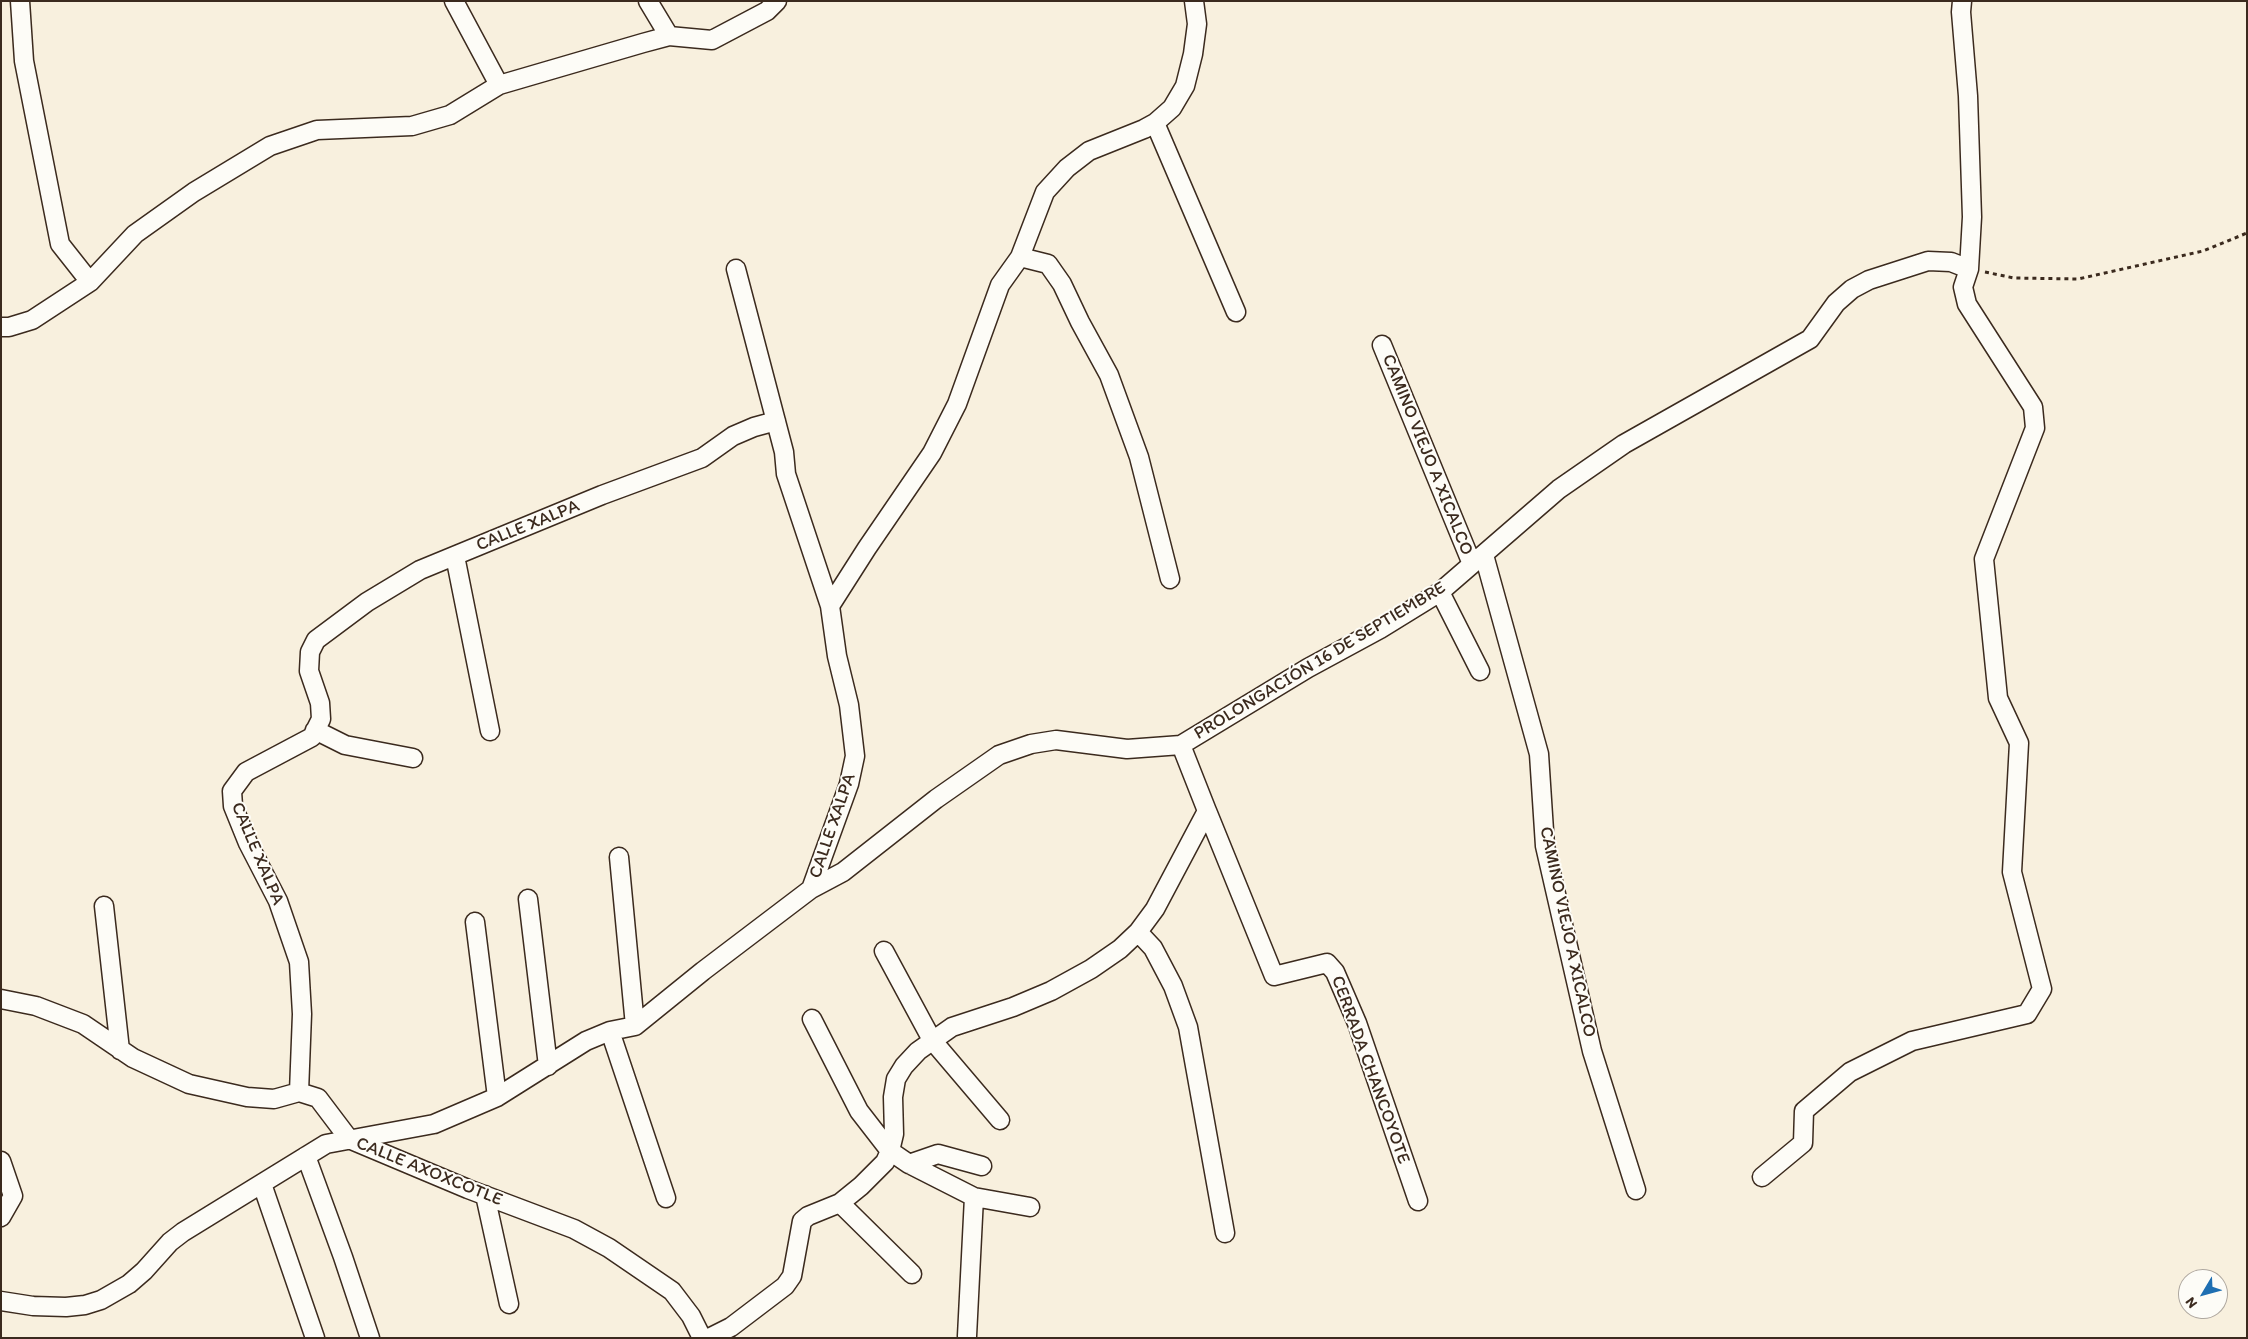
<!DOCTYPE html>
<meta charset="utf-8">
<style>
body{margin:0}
#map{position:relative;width:2248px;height:1339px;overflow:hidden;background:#f8f0de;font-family:Itim,sans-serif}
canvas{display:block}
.frame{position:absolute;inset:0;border:2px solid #3b2a1e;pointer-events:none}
.north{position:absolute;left:2178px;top:1269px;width:50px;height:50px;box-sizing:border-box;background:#fdfcf7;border:1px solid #afa8a0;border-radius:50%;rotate:233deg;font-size:14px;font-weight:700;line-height:20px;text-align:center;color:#3b2a1e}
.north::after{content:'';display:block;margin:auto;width:18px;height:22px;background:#1f6fb2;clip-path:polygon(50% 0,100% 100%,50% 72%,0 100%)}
</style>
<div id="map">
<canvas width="2248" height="1339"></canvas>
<div class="frame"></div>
<div class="north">N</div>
</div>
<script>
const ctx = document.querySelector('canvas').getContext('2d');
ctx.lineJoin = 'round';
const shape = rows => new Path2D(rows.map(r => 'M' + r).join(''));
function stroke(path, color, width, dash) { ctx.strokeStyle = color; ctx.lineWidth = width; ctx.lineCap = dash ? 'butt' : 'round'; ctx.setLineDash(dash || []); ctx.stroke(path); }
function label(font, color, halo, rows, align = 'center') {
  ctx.font = font + ' Itim,sans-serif'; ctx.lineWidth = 4; ctx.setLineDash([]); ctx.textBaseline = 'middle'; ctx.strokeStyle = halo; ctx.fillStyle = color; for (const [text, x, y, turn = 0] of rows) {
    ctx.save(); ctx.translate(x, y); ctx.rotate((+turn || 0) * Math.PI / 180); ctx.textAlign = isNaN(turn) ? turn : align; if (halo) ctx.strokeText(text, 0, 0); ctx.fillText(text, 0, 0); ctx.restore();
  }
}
const street = shape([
 [20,1,24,61,60,244,90,282],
 [454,1,499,85],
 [648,1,669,36],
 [1155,123,1236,312],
 [1020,257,1048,264,1062,284,1080,322,1109,375,1139,457,1170,579],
 [736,269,784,452,786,474,830,606,837,656,849,705,855,756,849,784,811,889],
 [1,327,9,327,32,320,90,282,135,234,194,192,270,146,317,130,412,126,450,115,499,85,643,43,669,36,712,40,767,11,777,1],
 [1382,345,1472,564],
 [1484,555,1539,754,1545,846,1592,1051,1636,1190],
 [455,556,490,731],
 [1440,592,1480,671],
 [830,606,867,548,932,453,957,404,1000,285,1020,257,1045,192,1067,168,1089,151,1144,129,1155,123,1172,108,1185,86,1193,54,1197,24,1194,1],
 [315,730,345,745,413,758],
 [1207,811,1274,976,1327,963,1335,972,1357,1023,1418,1201],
 [619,857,635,1026],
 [528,899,548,1066],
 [104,906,120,1050],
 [475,922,497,1097],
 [1138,932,1153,948,1173,986,1188,1027,1225,1233],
 [884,951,932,1040,1000,1120],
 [1,999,36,1006,83,1024,133,1058,189,1084,247,1097,274,1099,299,1092,318,1098,349,1139,468,1189,574,1229,609,1248,672,1291,691,1316,702,1338],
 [812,1019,859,1111,890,1151,909,1164,938,1154,982,1166],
 [610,1031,666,1198],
 [299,1092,302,1014,299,962,278,901,248,843,233,806,232,791,246,772,312,737,321,719,320,703,309,671,310,652,316,640,367,602,420,570,602,495,702,458,733,436,754,427,776,421],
 [306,1156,343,1257,370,1338],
 [1,1161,13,1196,1,1217],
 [909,1164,974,1197],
 [1762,1177,1803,1143,1804,1111,1850,1072,1912,1041,2027,1014,2042,989,2012,872,2019,743,1998,698,1984,559,2035,428,2033,407,1967,304,1963,287,1969,269,1972,217,1968,96,1961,12,1962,1],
 [262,1184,315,1338],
 [485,1195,509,1304],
 [840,1203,912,1274],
 [1,1301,33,1306,66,1307,85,1305,101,1300,129,1284,144,1271,170,1242,183,1232,326,1144,434,1124,497,1097,586,1041,610,1031,635,1026,703,971,811,889,843,872,936,799,999,755,1031,744,1056,740,1127,749,1181,745,1308,668,1380,629,1440,592,1559,489,1624,444,1810,339,1836,303,1852,289,1869,280,1928,261,1951,262,1969,269],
 [967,1336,974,1197,1030,1207],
 [709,1338,731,1327,785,1286,792,1276,802,1221,808,1216,840,1203,861,1186,885,1162,890,1151,894,1134,893,1097,896,1079,904,1066,918,1051,952,1027,1013,1007,1051,991,1091,969,1120,949,1138,932,1155,909,1207,811,1181,745]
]);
stroke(street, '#3b2a1e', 21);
stroke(shape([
 [1985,272,2014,278,2078,279,2203,251,2247,233]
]), '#3b2a1e', 3, [4, 4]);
stroke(street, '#fdfcf7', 18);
label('18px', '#3b2a1e', '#fdfcf7', [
 ["CAMINO VIEJO A XICALCO",1427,455,68],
 ["CALLE XALPA",528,526,-22],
 ["PROLONGACIÓN 16 DE SEPTIEMBRE",1320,661,-31],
 ["CALLE XALPA",833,826,-71],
 ["CALLE XALPA",257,854,67],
 ["CAMINO VIEJO A XICALCO",1567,932,78],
 ["CERRADA CHANCOYOTE",1370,1070,70],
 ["CALLE AXOXCOTLE",429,1172,22]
]);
</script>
